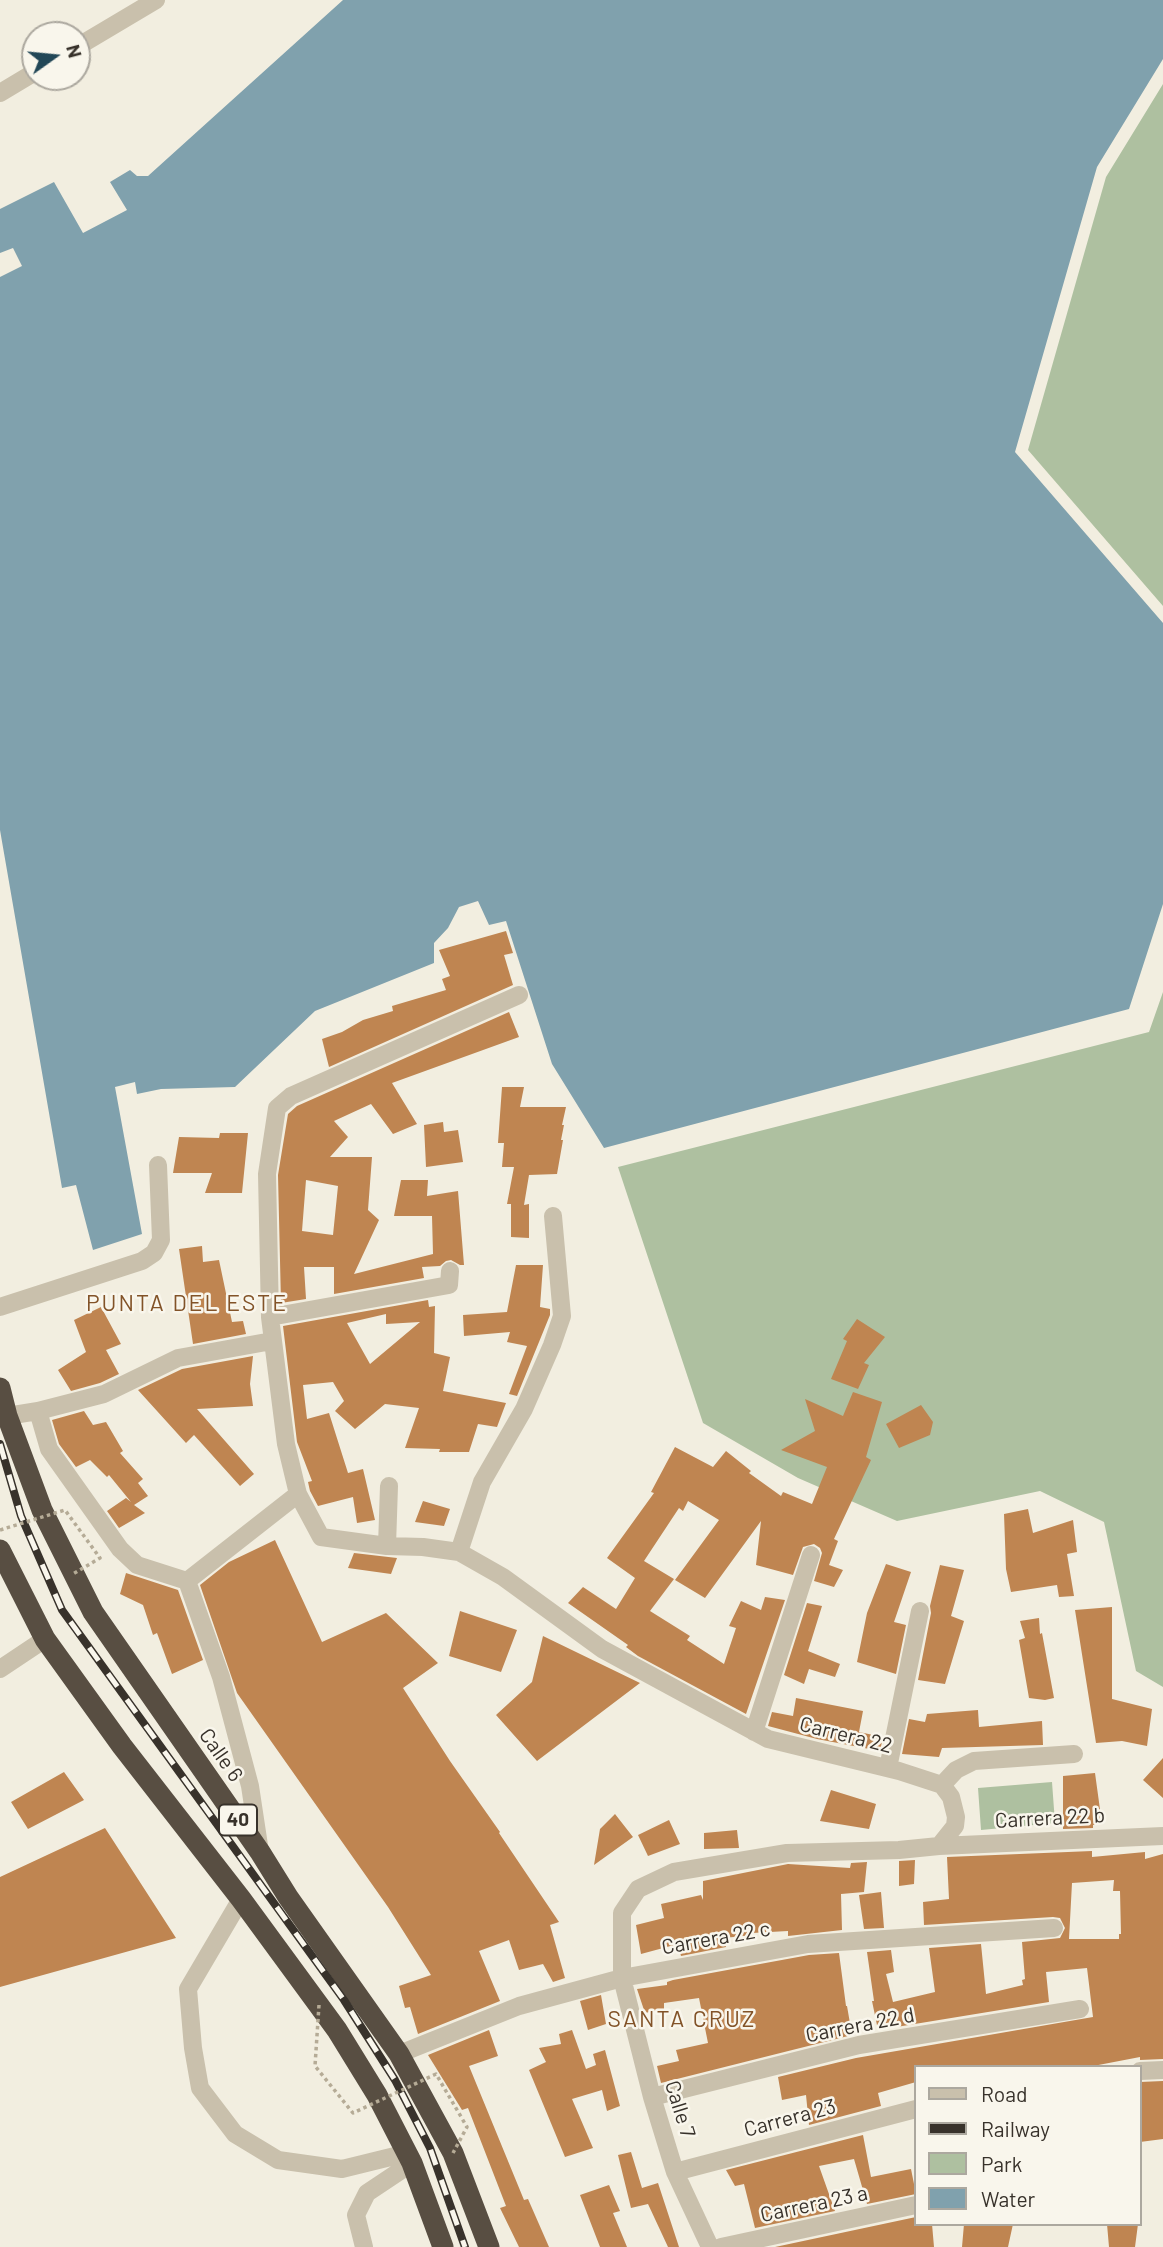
<!DOCTYPE html>
<style>
body{margin:0}
#map{position:relative;width:1163px;height:2247px;overflow:hidden;background:#f2eee0;font-family:Barlow,sans-serif}
canvas{display:block}
.legend{position:absolute;left:914px;top:2065px;width:228px;height:161px;box-sizing:border-box;background:#f9f6ec;border:2px solid #aca89f;margin:0;padding:9px 12px;list-style:none;font-size:21px;color:#38322b}
.legend li{display:flex;align-items:center;gap:14px;height:35px}
.legend b{width:35px;border:2px solid #aca89f}
.north{position:absolute;left:21px;top:21px;width:70px;height:70px;box-sizing:border-box;background:#f9f6ec;border:2px solid #aca89f;border-radius:50%;rotate:75deg;font-size:19px;font-weight:700;line-height:28px;text-align:center;color:#38322b}
.north::after{content:'';display:block;margin:auto;width:24px;height:32px;background:#224757;clip-path:polygon(50% 0,100% 100%,50% 72%,0 100%)}
</style>
<div id="map">
<canvas width="1163" height="2247"></canvas>
<ul class="legend">
<li><b style="height:9px;background:#c9c0ac"></b>Road</li>
<li><b style="height:9px;background:#38322b"></b>Railway</li>
<li><b style="height:19px;background:#aec0a0"></b>Park</li>
<li><b style="height:19px;background:#80a1ad"></b>Water</li>
</ul>
<div class="north">N</div>
</div>
<script>
const ctx = document.querySelector('canvas').getContext('2d');
ctx.lineJoin = 'round';
function fill(path, color) { ctx.fillStyle = color; ctx.fill(path, 'evenodd'); }
const shape = rows => new Path2D(rows.map(r => 'M' + r).join(''));
function stroke(path, color, width, dash) { ctx.strokeStyle = color; ctx.lineWidth = width; ctx.lineCap = dash ? 'butt' : 'round'; ctx.setLineDash(dash || []); ctx.stroke(path); }
function label(font, color, halo, rows, align = 'center') {
  ctx.font = font + ' Barlow,sans-serif'; ctx.lineWidth = 5; ctx.setLineDash([]); ctx.textBaseline = 'middle'; ctx.strokeStyle = halo; ctx.fillStyle = color; for (const [text, x, y, turn = 0] of rows) {
    ctx.save(); ctx.translate(x, y); ctx.rotate((+turn || 0) * Math.PI / 180); ctx.textAlign = isNaN(turn) ? turn : align; if (halo) ctx.strokeText(text, 0, 0); ctx.fillText(text, 0, 0); ctx.restore();
  }
}
fill(shape([
 [1163,84,1163,606,1028,450,1106,177],
 [1163,992,1163,1687,1136,1671,1104,1522,1040,1491,897,1521,798,1478,703,1423,618,1167,1149,1032],
 [1052,1782,1055,1823,981,1830,978,1788]
]), '#aec0a0');
fill(shape([
 [343,0,1163,0,1163,59,1097,167,1015,452,1163,623,1163,904,1129,1009,604,1148,552,1064,506,921,489,925,478,901,459,907,448,928,434,943,434,963,315,1011,235,1087,161,1089,137,1094,135,1082,115,1087,142,1234,93,1250,76,1185,62,1188,0,830,0,209,54,182,83,233,127,210,110,182,130,170,137,176,148,176]
]), '#80a1ad');
fill(shape([
 [13,248,22,266,0,277,0,253]
]), '#f2eee0');
fill(shape([
 [506,931,513,953,504,955,513,985,329,1067,322,1039,342,1032,363,1020,393,1011,392,1006,446,990,442,979,450,976,439,950],
 [509,1012,519,1037,392,1083,417,1124,393,1134,371,1104,334,1121,348,1137,330,1157,372,1157,368,1210,379,1220,354,1274,433,1254,432,1216,394,1216,401,1180,428,1180,427,1196,458,1191,464,1265,460,1265,451,1260,446,1261,440,1266,422,1267,424,1278,334,1294,334,1267,304,1267,306,1299,281,1303,278,1175,288,1114,297,1106],
 [306,1180,338,1186,333,1235,302,1231],
 [502,1087,524,1087,520,1107,566,1107,562,1125,564,1125,561,1140,563,1140,557,1174,529,1175,524,1205,529,1204,529,1238,511,1237,511,1204,507,1204,514,1167,502,1167,504,1143,498,1143],
 [443,1122,444,1132,458,1130,463,1162,426,1167,424,1125],
 [220,1133,248,1133,242,1193,205,1193,212,1173,173,1173,179,1137,219,1138],
 [202,1246,203,1262,219,1260,232,1322,243,1321,246,1334,193,1344,179,1249],
 [516,1265,543,1265,540,1307,550,1309,550,1315,517,1396,509,1394,527,1346,507,1342,510,1332,464,1336,463,1315,507,1312],
 [428,1300,429,1307,435,1306,434,1353,450,1357,443,1391,506,1403,497,1427,478,1424,469,1452,439,1452,440,1449,405,1448,419,1408,385,1404,355,1429,335,1411,344,1401,333,1382,303,1385,307,1419,329,1413,348,1473,363,1469,375,1520,357,1523,353,1497,318,1506,310,1491,308,1482,312,1481,297,1442,283,1326],
 [386,1314,386,1324,420,1322,370,1364,347,1323],
 [101,1307,121,1344,106,1350,119,1374,100,1383,71,1391,58,1370,86,1352,74,1320],
 [857,1319,885,1337,864,1363,869,1365,858,1389,831,1379,847,1341,843,1339],
 [253,1356,250,1384,253,1406,197,1409,254,1474,240,1486,194,1435,186,1443,138,1390,182,1369],
 [853,1392,882,1402,866,1457,871,1460,834,1539,838,1541,829,1565,843,1570,834,1587,814,1581,822,1553,820,1548,814,1544,803,1547,793,1575,756,1565,761,1521,705,1598,675,1580,719,1520,688,1501,683,1511,679,1508,644,1561,674,1579,650,1611,690,1636,687,1640,724,1664,736,1628,729,1626,741,1601,761,1610,765,1597,785,1600,746,1714,638,1656,626,1647,628,1645,568,1603,583,1587,616,1609,635,1578,607,1558,654,1493,651,1492,675,1447,713,1467,726,1451,751,1471,749,1473,781,1496,783,1492,812,1504,827,1467,781,1450,815,1431,805,1399,843,1416],
 [921,1405,933,1422,930,1435,899,1448,886,1424],
 [84,1411,93,1425,106,1422,123,1451,120,1453,143,1479,138,1483,148,1496,134,1505,145,1513,119,1528,107,1511,126,1498,131,1502,109,1475,107,1477,90,1460,76,1467,59,1444,52,1420],
 [423,1501,450,1509,444,1526,415,1522],
 [1028,1509,1033,1533,1073,1520,1077,1552,1067,1554,1074,1596,1059,1597,1057,1585,1011,1592,1006,1569,1004,1514],
 [275,1540,322,1642,386,1613,438,1663,403,1688,450,1761,500,1832,499,1833,559,1922,550,1925,565,1978,553,1982,543,1964,519,1970,509,1940,479,1951,500,2001,418,2034,410,2007,405,2008,399,1986,431,1975,388,1907,237,1693,200,1585,229,1562],
 [354,1553,397,1558,391,1574,348,1568],
 [886,1564,911,1572,894,1622,906,1625,896,1674,857,1662,867,1613],
 [940,1565,964,1570,951,1616,964,1621,945,1684,918,1680,931,1613,930,1606],
 [126,1573,178,1590,203,1660,172,1674,157,1633,153,1635,143,1605,120,1594],
 [807,1603,822,1606,808,1651,840,1664,835,1677,809,1669,804,1684,784,1675],
 [1112,1607,1112,1699,1152,1709,1147,1746,1122,1741,1096,1743,1075,1610],
 [460,1611,517,1630,501,1672,449,1656],
 [1039,1618,1040,1634,1042,1633,1054,1698,1045,1700,1029,1698,1019,1640,1025,1638,1020,1621],
 [543,1636,640,1683,537,1761,496,1715,532,1682],
 [796,1698,863,1711,859,1732,883,1737,880,1751,817,1739,768,1726,772,1712,793,1716],
 [978,1710,979,1727,1042,1721,1043,1745,942,1748,939,1757,902,1754,909,1719,925,1722,927,1714],
 [1163,1758,1163,1798,1143,1780],
 [64,1772,84,1800,28,1829,11,1802],
 [1095,1773,1102,1824,1093,1825,1093,1828,1063,1829,1063,1776],
 [831,1790,876,1804,869,1829,820,1821],
 [615,1814,633,1837,594,1865,600,1829],
 [669,1820,680,1844,648,1856,638,1835],
 [105,1828,176,1938,0,1987,0,1877],
 [737,1830,739,1848,704,1849,704,1833],
 [1092,1851,1092,1857,1145,1852,1145,1859,1163,1854,1163,2059,1140,2060,1140,2057,1088,2067,916,2067,916,2082,878,2093,881,2106,809,2125,806,2095,782,2100,778,2077,856,2058,1093,2017,1087,1968,1046,1972,1049,2002,878,2030,872,2001,874,2001,867,1952,891,1950,894,1972,886,1974,893,2002,935,1992,929,1948,981,1944,986,1994,1023,1985,1022,1980,1025,1979,1022,1942,1060,1938,1065,1928,1060,1918,1053,1917,924,1925,923,1902,949,1899,947,1857],
 [1114,1880,1113,1891,1120,1891,1121,1934,1119,1934,1119,1939,1069,1939,1072,1883],
 [915,1860,914,1884,899,1886,899,1861],
 [867,1862,864,1892,841,1894,842,1930,788,1936,788,1931,752,1933,752,1935,724,1938,726,1947,681,1956,678,1944,641,1954,636,1925,664,1918,661,1904,701,1895,703,1900,703,1881,788,1864,850,1868,851,1863],
 [881,1892,884,1928,864,1929,859,1895],
 [839,1953,846,2006,847,2006,852,2035,661,2083,657,2066,679,2061,676,2050,708,2043,699,1998,664,2003,664,2009,645,2013,637,1989,667,1985,667,1982,673,1980,809,1955],
 [601,1995,606,2024,588,2030,580,2001],
 [489,2030,498,2056,469,2066,524,2200,528,2199,549,2247,519,2247,500,2208,506,2206,468,2108,462,2110,428,2055],
 [572,2030,586,2069,596,2065,593,2054,605,2050,620,2106,607,2111,602,2090,572,2099,593,2148,565,2157,529,2070,546,2062,539,2048,561,2044,559,2034],
 [1163,2081,1163,2139,1140,2142,1140,2082],
 [863,2135,871,2177,911,2169,916,2194,867,2204,854,2159,819,2166,835,2211,755,2228,744,2184,735,2186,726,2170],
 [631,2152,642,2188,658,2183,679,2247,668,2247,648,2204,631,2208,618,2155],
 [609,2185,620,2211,613,2213,627,2247,600,2247,580,2195],
 [916,2217,916,2224,932,2224,934,2247,775,2247],
 [964,2224,1013,2224,1008,2247,962,2247],
 [1107,2224,1138,2224,1135,2247,1109,2247]
]), '#bf8551');
stroke(shape([
 [77,47,156,0],
 [0,93,35,72],
 [519,995,291,1096,277,1108,267,1174,270,1317,286,1444,298,1494,321,1537,387,1546,423,1547,459,1552,503,1577,602,1649,768,1739,899,1771,942,1785,951,1797,956,1817,955,1826,939,1846],
 [0,1307,142,1261,154,1253,161,1240,158,1165],
 [270,1317,449,1285,450,1271],
 [38,1411,49,1449,120,1549,137,1565,187,1581,221,1677,250,1786,260,1852],
 [7,1416,38,1411,104,1394,178,1358,272,1341],
 [387,1546,389,1486],
 [459,1552,482,1482,524,1409,552,1345,562,1316,553,1216],
 [187,1581,298,1494],
 [0,1669,45,1639],
 [754,1732,811,1555],
 [888,1768,920,1611],
 [942,1785,956,1770,974,1761,1074,1754],
 [241,1899,188,1989,193,2048,200,2088,235,2134,278,2160,342,2169,407,2153],
 [399,2054,519,2006,622,1978,808,1944,1054,1928],
 [1140,2071,1163,2070],
 [652,2097,859,2045,1080,2009],
 [675,2172,916,2109],
 [364,2247,356,2215,367,2193,412,2163],
 [710,2247,675,2172,652,2097,622,1978,622,1913,638,1889,674,1872,787,1853,899,1850,939,1846,1163,1836],
 [721,2247,916,2205]
]), '#c9c0ac', 18);
stroke(shape([
 [0,1388,7,1416,42,1510,93,1612,260,1852,288,1897,399,2054,453,2153,489,2247],
 [0,1550,45,1639,122,1746,241,1899,337,2030,377,2095,412,2163,443,2247]
]), '#584e42', 21);
const rail = shape([
 [0,1444,21,1516,62,1610,344,2000,395,2080,430,2148,465,2247]
]);
stroke(rail, '#38322b', 8);
stroke(rail, '#f9f6ec', 5, [16]);
stroke(shape([
 [0,1530,65,1510,100,1558,73,1574],
 [319,2005,315,2066,353,2113,436,2074,467,2127,453,2153]
]), '#b5ab96', 3.5, [3.5, 3.5]);
for (const [x, y, w] of [
 [238,1820,38]
]) { const box = new Path2D(); box.roundRect(x - w / 2, y - 15.5, w, 31, 5); ctx.fillStyle = '#f9f6ec'; ctx.fill(box); stroke(box, '#38322b', 2); }
label('bold 19px', '#38322b', null, [
 ["40",238,1820]
]);
label('21px', '#38322b', '#f9f6ec', [
 ["Carrera 22",846,1735,14],
 ["Calle 6",221,1755,55],
 ["Carrera 22 b",1050,1818,-3],
 ["Carrera 22 c",716,1938,-10],
 ["Carrera 22 d",860,2025,-11],
 ["Calle 7",680,2109,73],
 ["Carrera 23",790,2118,-15],
 ["Carrera 23 a",814,2204,-12]
]);
ctx.letterSpacing = '2px';
label('23px', '#825328', '#f9f6ec', [
 ["PUNTA DEL ESTE",187,1303],
 ["SANTA CRUZ",682,2019]
]);
ctx.letterSpacing = '0px';
</script>
